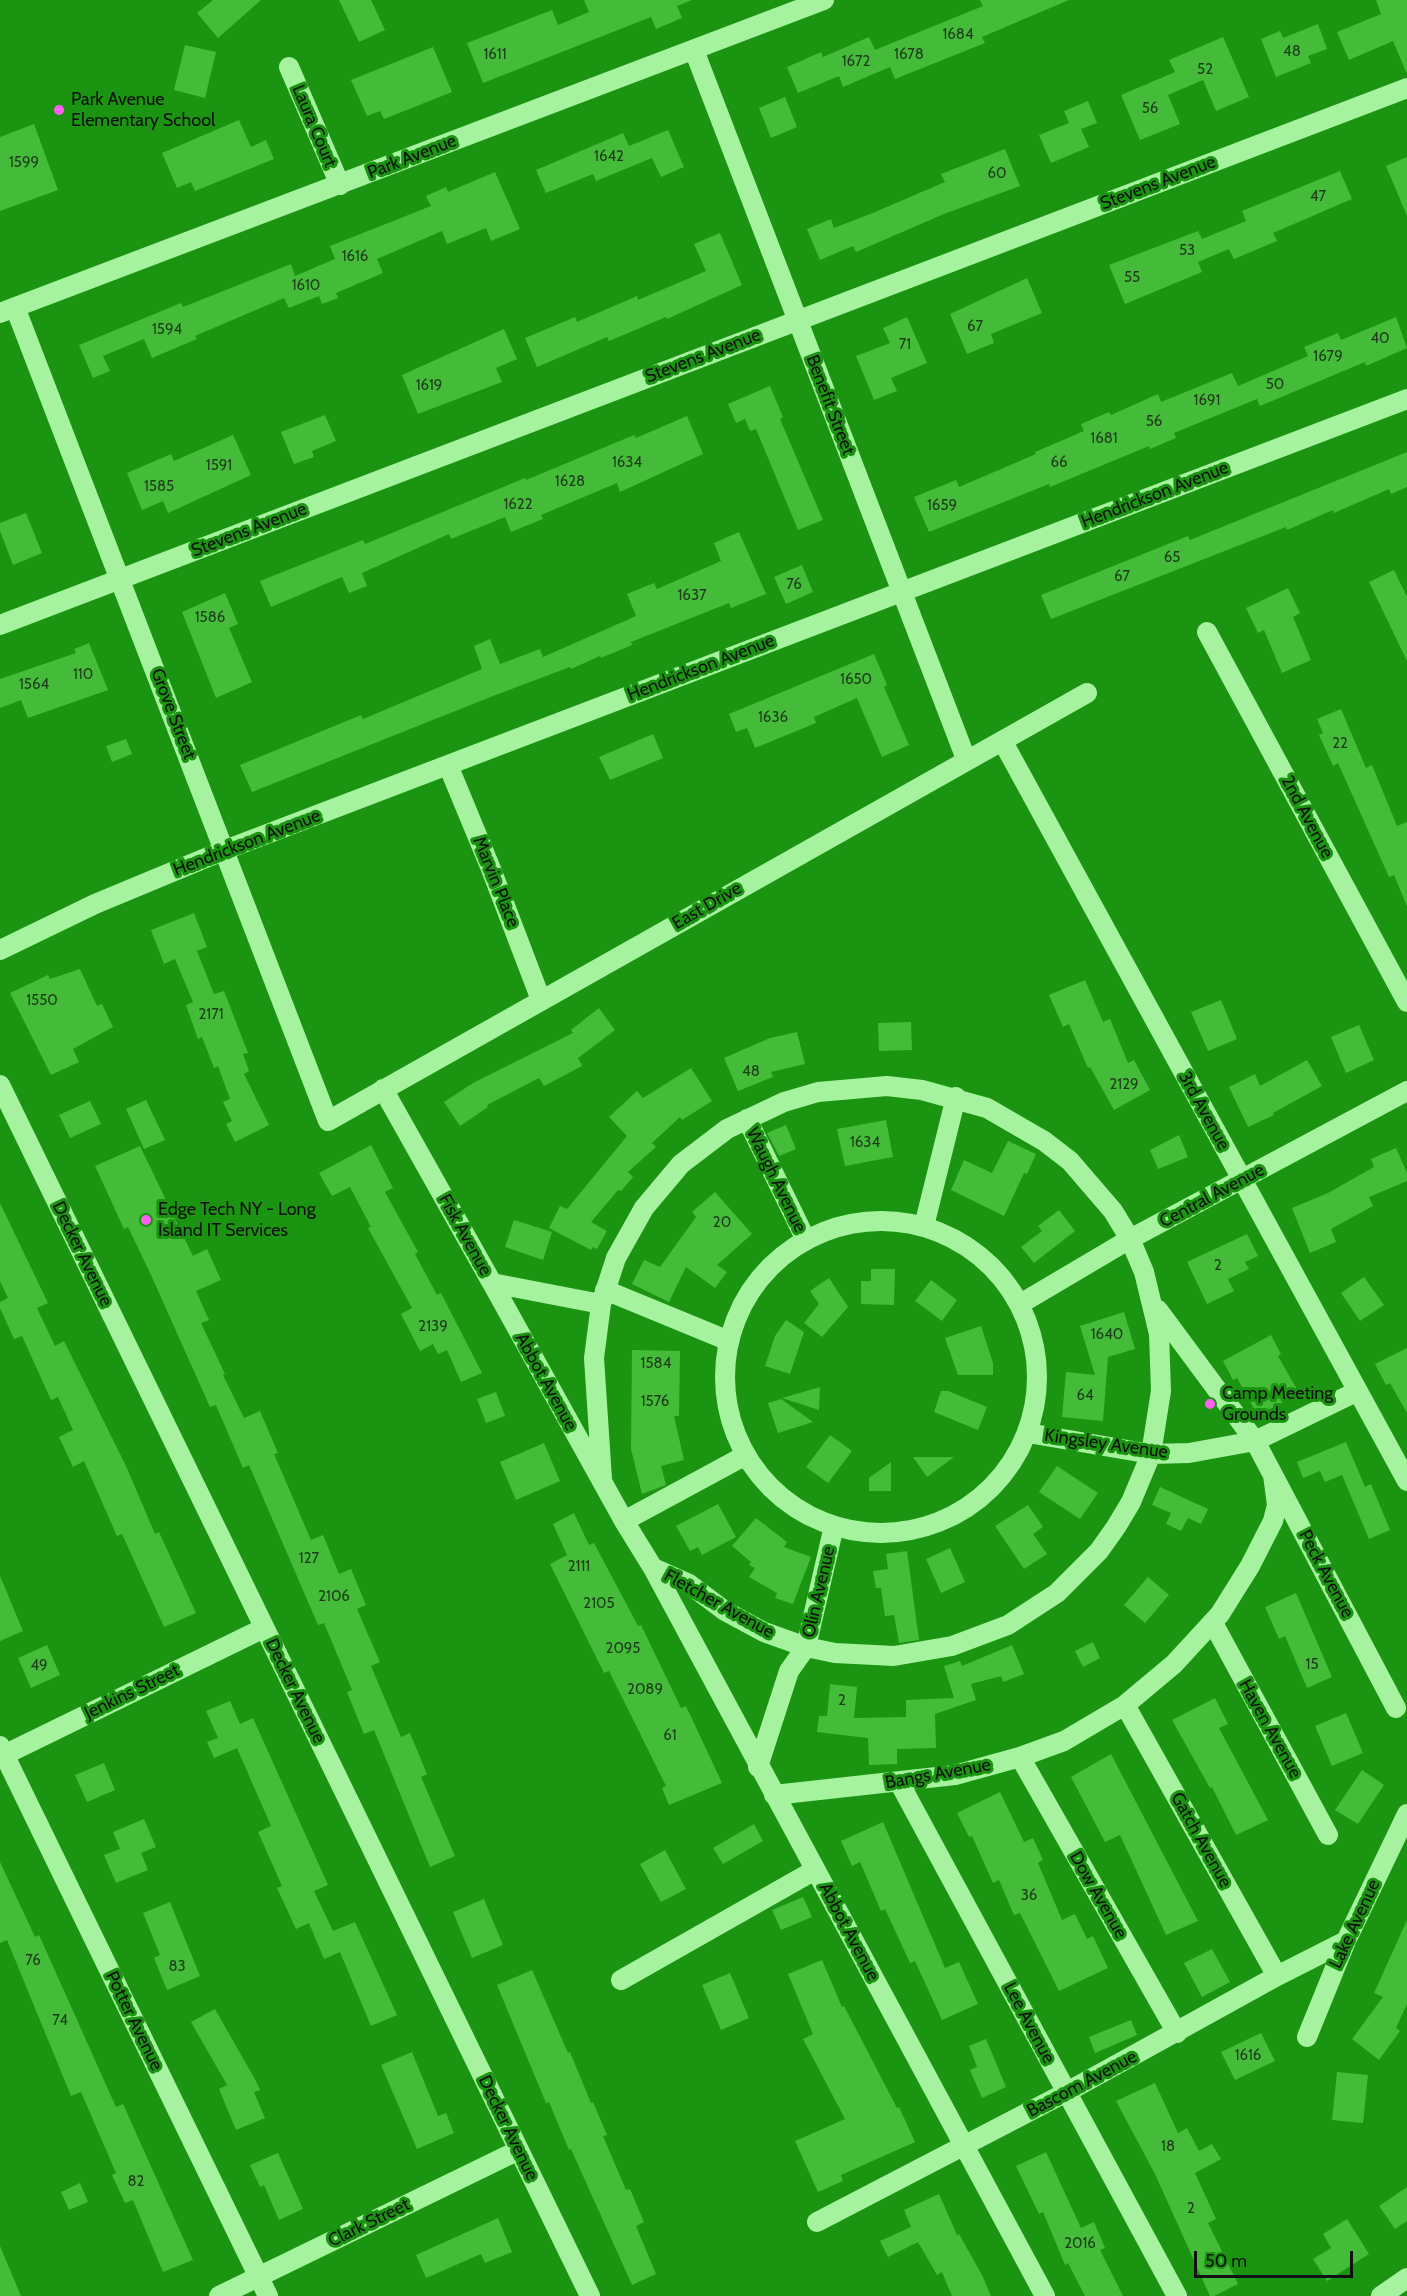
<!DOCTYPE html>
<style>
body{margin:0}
#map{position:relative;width:1407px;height:2296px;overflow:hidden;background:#1a9411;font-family:Cabin,sans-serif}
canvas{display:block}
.scale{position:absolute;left:1194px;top:2251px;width:159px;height:27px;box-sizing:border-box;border:3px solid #111;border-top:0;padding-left:8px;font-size:18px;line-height:21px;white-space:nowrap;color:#111;-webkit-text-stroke:4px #1a9411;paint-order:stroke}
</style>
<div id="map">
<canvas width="1407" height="2296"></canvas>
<div class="scale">50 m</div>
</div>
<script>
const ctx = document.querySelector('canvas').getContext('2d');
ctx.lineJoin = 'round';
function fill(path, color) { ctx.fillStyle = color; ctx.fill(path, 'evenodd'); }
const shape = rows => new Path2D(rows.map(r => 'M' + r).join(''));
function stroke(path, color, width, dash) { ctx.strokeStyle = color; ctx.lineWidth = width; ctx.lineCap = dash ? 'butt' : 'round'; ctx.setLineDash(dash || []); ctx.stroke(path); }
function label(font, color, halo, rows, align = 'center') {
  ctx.font = font + ' Cabin,sans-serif'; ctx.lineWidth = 6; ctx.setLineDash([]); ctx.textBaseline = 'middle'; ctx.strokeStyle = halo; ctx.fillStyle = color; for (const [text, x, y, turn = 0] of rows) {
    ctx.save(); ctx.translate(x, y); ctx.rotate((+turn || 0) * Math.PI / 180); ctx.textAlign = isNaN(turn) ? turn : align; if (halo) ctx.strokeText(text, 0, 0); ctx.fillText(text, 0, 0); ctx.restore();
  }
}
fill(shape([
 [213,0,261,0,218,38,197,13],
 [339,0,371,0,385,30,359,42],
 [584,0,692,0,677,6,682,18,656,29,651,17,483,83,467,43,552,10,558,25,589,12],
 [980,0,1069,0,982,37,985,43,895,79,890,67,843,87,839,76,798,93,787,67,821,52,823,57,869,37,875,50,983,6],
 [1376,0,1407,0,1407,74,1393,41,1349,60,1337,32,1381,14],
 [1318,24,1327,49,1308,56,1311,63,1276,77,1261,39,1280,31,1283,38],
 [1223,37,1249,97,1216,111,1203,80,1168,95,1180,124,1140,140,1121,95,1175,72,1169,60],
 [185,45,216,52,205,98,174,90],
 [433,47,452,92,384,119,380,111,367,116,351,80],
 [785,97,797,127,771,138,759,108],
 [1088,101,1097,123,1081,129,1089,147,1051,163,1039,135,1069,123,1064,111],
 [239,120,251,147,266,140,274,159,195,191,191,182,177,188,162,153],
 [34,124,58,190,0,211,0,137],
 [668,130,684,167,661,177,652,158,596,181,593,174,546,193,536,170,623,133,629,146],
 [1005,149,1020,186,944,214,856,252,853,246,820,260,807,229,831,219,834,228,875,212,945,182,941,174],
 [1407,157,1407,216,1386,166],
 [1340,171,1352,199,1273,233,1277,241,1234,259,1229,249,1198,262,1202,272,1125,304,1109,265,1198,231,1202,239,1246,221,1242,211],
 [495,172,520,229,491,241,486,228,447,244,442,231,377,259,383,273,336,293,338,298,322,304,319,296,289,308,284,298,195,336,197,339,152,358,144,339,103,356,110,371,93,378,79,345,181,303,183,307,291,264,295,276,335,259,330,246,431,206,426,196,446,187,448,192],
 [720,233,742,285,667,319,666,317,609,341,607,337,537,367,525,338,575,317,577,322,637,296,638,300,706,271,694,244],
 [1027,278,1042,313,991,334,994,343,967,354,950,314],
 [907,317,927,363,891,378,897,391,874,400,856,356,890,343,883,328],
 [1396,317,1407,348,1366,366,1365,362,1260,406,1257,399,1174,433,1176,438,1150,449,1149,446,1050,487,1049,484,929,532,914,497,956,480,959,487,1036,454,1035,452,1084,431,1081,424,1109,412,1111,415,1158,394,1161,402,1232,373,1238,386,1308,356,1304,347,1338,333,1341,340],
 [504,329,517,359,496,368,502,382,418,414,402,375],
 [770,386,783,417,780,419,823,520,798,530,756,429,750,431,745,419,736,423,728,404],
 [325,415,336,441,312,451,314,457,294,464,281,432],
 [687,416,703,454,620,492,617,483,541,515,543,519,511,532,505,517,451,539,449,534,362,573,367,586,349,593,342,577,271,607,260,581,363,540,365,544,525,478,526,480,634,435,636,438],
 [233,435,251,475,168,513,163,501,142,510,127,473,171,454,174,461],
 [1407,452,1407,487,1391,494,1389,489,1334,513,1333,510,1287,530,1286,527,1051,619,1041,595,1188,536,1190,540],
 [26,513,42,553,13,565,0,531,0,523],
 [739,532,766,594,731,608,729,603,631,642,632,645,601,658,600,656,571,669,570,667,493,696,252,792,240,765,361,715,363,719,482,669,474,646,490,639,500,664,540,649,543,657,636,616,627,594,654,583,657,589,721,561,714,543],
 [802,565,813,592,786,604,774,577],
 [1394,570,1407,597,1407,661,1369,582],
 [1288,588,1300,613,1293,617,1311,660,1282,673,1264,630,1258,633,1246,608],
 [225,593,238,624,229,628,252,682,216,698,182,612],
 [89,643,108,690,28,718,21,700,0,708,0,679,76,653,74,649],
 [874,654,887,685,884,687,909,745,882,757,857,698,814,717,816,723,755,748,747,728,736,732,729,714],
 [1341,709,1366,768,1372,765,1397,826,1407,822,1407,906,1394,875,1389,877,1338,763,1333,766,1319,735,1323,733,1317,719],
 [653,734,663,758,610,780,599,757],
 [126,739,132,754,112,762,106,746],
 [194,913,207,947,197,951,214,994,224,991,248,1053,243,1054,249,1071,244,1074,269,1125,235,1142,226,1124,232,1121,223,1102,230,1099,218,1066,214,1068,202,1037,198,1039,186,1005,193,1002,175,959,164,964,151,930],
 [80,969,97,1006,102,1004,113,1027,73,1049,79,1062,51,1075,10,993,48,975,50,979],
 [1085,980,1103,1022,1110,1019,1128,1063,1134,1060,1150,1090,1114,1110,1090,1067,1088,1068,1069,1024,1063,1027,1049,995],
 [1221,1000,1237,1039,1208,1051,1191,1012],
 [599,1008,615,1030,578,1058,582,1066,544,1086,539,1078,487,1105,488,1107,460,1126,444,1102,473,1083,573,1033,571,1030],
 [911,1022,912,1050,879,1051,878,1023],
 [1359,1025,1374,1060,1346,1073,1331,1037],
 [797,1032,805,1064,771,1072,773,1077,738,1091,724,1058,770,1038],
 [1307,1060,1322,1086,1273,1113,1274,1115,1248,1127,1229,1087,1255,1074,1260,1086],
 [691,1068,712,1101,682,1120,680,1117,652,1143,656,1147,628,1172,633,1177,621,1191,618,1190,591,1222,607,1231,597,1249,593,1247,591,1250,549,1228,560,1206,567,1209,627,1136,609,1117,637,1091,643,1098],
 [146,1100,165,1140,144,1149,126,1109],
 [90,1101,101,1124,70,1138,59,1115],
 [886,1120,893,1157,845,1166,837,1129],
 [786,1125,796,1149,779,1156,767,1133],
 [1179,1135,1188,1157,1158,1169,1150,1150],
 [1008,1141,1036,1154,1027,1174,1024,1173,1004,1216,951,1190,964,1160,992,1173],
 [371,1145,393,1188,385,1192,418,1252,415,1254,437,1295,441,1293,482,1373,461,1382,447,1350,438,1354,433,1344,420,1351,401,1314,412,1308,368,1228,371,1227,350,1187,332,1196,319,1173],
 [140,1146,193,1256,207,1249,221,1280,196,1291,209,1320,201,1323,225,1374,223,1375,244,1418,260,1411,278,1453,274,1454,311,1540,323,1535,339,1574,351,1569,366,1605,357,1609,380,1662,371,1666,401,1737,410,1733,427,1774,421,1777,455,1856,430,1867,374,1730,364,1734,347,1692,352,1690,324,1623,318,1625,249,1465,243,1468,216,1405,210,1407,151,1275,128,1227,124,1229,95,1166],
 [1396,1148,1407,1173,1407,1181,1369,1197,1373,1206,1331,1229,1336,1242,1310,1253,1292,1208,1328,1193,1374,1167,1371,1159],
 [715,1192,752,1234,717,1265,727,1272,715,1288,686,1267,669,1302,632,1284,644,1260,660,1267,696,1217,692,1212],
 [0,1203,48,1303,37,1308,55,1346,64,1341,126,1466,155,1534,159,1532,196,1613,164,1627,122,1534,117,1536,84,1461,73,1467,59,1437,73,1430,58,1397,51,1400,22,1336,14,1339,0,1308,0,1302,8,1298,0,1281],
 [1059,1210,1075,1231,1034,1263,1021,1247,1042,1231,1038,1226],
 [514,1220,552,1232,543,1260,505,1247],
 [1247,1234,1258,1256,1245,1262,1249,1269,1228,1279,1234,1291,1207,1304,1187,1262],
 [871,1269,895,1269,894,1305,861,1304,861,1281,871,1281],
 [1364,1277,1384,1305,1360,1321,1341,1293],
 [829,1278,848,1307,822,1337,804,1323,819,1304,810,1291],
 [931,1280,957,1300,942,1321,915,1301],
 [1124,1312,1135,1349,1108,1357,1103,1421,1062,1417,1066,1372,1095,1375,1080,1326],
 [786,1320,804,1332,790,1374,765,1366,775,1336],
 [981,1326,993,1363,993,1375,958,1375,945,1338],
 [1271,1335,1281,1354,1278,1356,1299,1393,1258,1416,1237,1378,1233,1380,1223,1361],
 [1407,1348,1407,1413,1390,1383,1386,1385,1375,1364],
 [632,1350,680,1351,679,1416,674,1416,684,1460,661,1466,666,1485,642,1494,631,1449],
 [820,1387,819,1410,782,1398],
 [941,1391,948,1391,987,1407,978,1430,934,1412],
 [496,1392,505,1416,486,1423,477,1399],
 [781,1399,813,1422,778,1433,768,1403],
 [830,1435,852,1451,828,1483,806,1467],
 [1346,1442,1365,1487,1371,1484,1390,1530,1369,1539,1342,1475,1325,1482,1320,1471,1303,1478,1297,1462],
 [544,1443,560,1481,516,1500,500,1462],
 [913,1457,954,1457,927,1477],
 [891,1462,891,1491,869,1491,869,1478],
 [1057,1466,1098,1493,1080,1519,1039,1492],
 [1160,1487,1208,1509,1201,1524,1188,1518,1181,1531,1166,1524,1171,1513,1152,1505],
 [718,1504,736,1537,702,1555,698,1547,690,1551,676,1526],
 [1028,1505,1043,1527,1033,1534,1047,1554,1024,1569,995,1526],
 [574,1513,589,1545,594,1543,638,1626,641,1625,681,1708,686,1706,722,1783,669,1805,662,1788,666,1786,609,1671,604,1673,550,1564,567,1555,553,1524],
 [756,1518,787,1542,784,1547,811,1557,793,1604,775,1598,777,1593,749,1577,755,1568,749,1565,751,1562,732,1546],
 [950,1548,965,1582,941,1593,926,1559],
 [907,1551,919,1640,899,1643,894,1615,885,1616,881,1588,876,1588,873,1571,888,1569,886,1554],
 [0,1576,23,1631,0,1641],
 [1148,1577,1169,1595,1145,1623,1124,1605],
 [1296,1593,1332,1677,1307,1688,1285,1636,1279,1639,1265,1607],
 [1093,1642,1100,1658,1083,1667,1075,1651],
 [47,1645,60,1675,31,1688,18,1658],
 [1012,1645,1024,1674,1003,1682,1001,1676,971,1684,976,1700,935,1714,936,1748,897,1749,897,1764,869,1765,868,1738,817,1732,819,1716,827,1716,830,1684,857,1687,854,1718,906,1717,906,1700,954,1698,944,1666,960,1661,962,1666],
 [1215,1698,1228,1724,1219,1728,1268,1820,1236,1835,1212,1787,1210,1788,1172,1720],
 [230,1701,240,1724,253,1718,328,1885,314,1891,333,1931,355,1922,397,2015,371,2026,340,1952,324,1959,309,1923,296,1929,277,1888,282,1886,258,1832,271,1826,237,1748,214,1758,207,1742,218,1738,206,1711],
 [1346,1713,1363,1753,1332,1766,1315,1726],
 [1111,1754,1198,1921,1166,1935,1120,1835,1105,1842,1071,1777],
 [104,1763,115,1790,87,1802,75,1775],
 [1362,1770,1384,1785,1358,1824,1335,1810],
 [1000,1792,1024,1842,1033,1838,1043,1860,1038,1863,1062,1920,1075,1914,1087,1939,1093,1936,1108,1968,1059,1991,1020,1913,1014,1915,999,1880,993,1883,972,1836,969,1837,957,1813],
 [144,1819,156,1847,141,1853,148,1870,116,1883,104,1855,120,1849,113,1832],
 [883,1822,945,1968,959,1962,978,2004,942,2020,915,1961,910,1963,885,1909,881,1911,860,1862,852,1866,841,1841],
 [754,1824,763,1841,723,1864,713,1848],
 [665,1850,686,1889,661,1902,640,1864],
 [0,1862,35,1937,39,1935,116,2107,123,2104,193,2260,163,2272,133,2200,125,2203,112,2175,116,2173,81,2092,71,2096,7,1940,0,1943],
 [803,1897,812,1917,781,1930,772,1910],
 [484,1899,503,1945,472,1958,453,1912],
 [170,1902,200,1976,167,1990,154,1958,160,1955,143,1913],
 [1407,1920,1407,2004,1396,2028,1400,2031,1379,2060,1352,2039,1383,1997,1374,1993],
 [1212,1949,1230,1982,1202,1997,1184,1963],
 [822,1960,842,2007,844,2006,897,2108,899,2107,915,2142,841,2175,843,2181,818,2192,795,2141,845,2119,803,2039,813,2034,788,1974],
 [532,1970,568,2053,570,2052,591,2103,593,2102,607,2135,603,2136,626,2190,630,2189,644,2222,636,2226,656,2274,632,2285,571,2149,569,2150,549,2102,546,2103,497,1985],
 [730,1973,749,2018,721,2030,702,1985],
 [215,2009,256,2081,260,2090,254,2092,265,2118,236,2130,219,2089,227,2085,191,2022],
 [1131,2020,1137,2035,1095,2053,1089,2037],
 [1261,2033,1275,2061,1235,2080,1221,2052],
 [986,2039,1006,2087,982,2098,970,2070,977,2067,969,2046],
 [412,2052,438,2116,446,2113,454,2133,417,2149,381,2065],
 [1337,2072,1368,2075,1363,2123,1332,2120],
 [1155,2083,1178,2133,1187,2128,1199,2151,1212,2144,1221,2159,1195,2173,1216,2219,1208,2223,1238,2284,1214,2296,1210,2296,1155,2174,1116,2101],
 [1046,2152,1081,2228,1094,2222,1105,2248,1100,2250,1123,2296,1085,2296,1068,2263,1065,2265,1043,2212,1039,2214,1016,2166],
 [278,2153,303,2209,279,2220,264,2185,260,2187,250,2165],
 [80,2183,88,2202,69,2210,61,2192],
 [1407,2187,1407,2221,1395,2229,1379,2206],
 [939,2194,957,2235,959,2234,982,2275,991,2296,952,2296,942,2272,937,2275,918,2242,888,2257,880,2241,911,2227,904,2210],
 [498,2218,512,2252,485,2263,481,2254,426,2278,416,2255],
 [1347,2219,1369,2254,1327,2281,1313,2259,1331,2248,1323,2234],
 [0,2246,21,2296,0,2296]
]), '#44bc39');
stroke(shape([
 [694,50,966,759],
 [289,67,340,185],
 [15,307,328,1121,1087,693],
 [0,313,824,0],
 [0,625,1407,88],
 [1207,632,1407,1002],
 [1003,742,1407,1481],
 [448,765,491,869,541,1000],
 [0,950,95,904,225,850,1407,399],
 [0,1085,590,2296],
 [383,1089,492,1283,601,1304],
 [747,1119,806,1240],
 '725 1377a156 156 0 1 1 312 0a156 156 0 1 1-312 0Z',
 [924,1226,956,1097],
 [492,1283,624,1521,653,1568,689,1584,725,1611,764,1632,806,1647,835,1653,894,1656,952,1646,1008,1625,1057,1593,1099,1551,1116,1527,1131,1502,1151,1454,1161,1391,1159,1334,1144,1272,1130,1239,1113,1211,1070,1161,1044,1141,987,1108,922,1090,887,1086,818,1092,784,1102,727,1129,681,1164,644,1208,616,1258,601,1304,594,1358,602,1479],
 [605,1290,729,1341],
 [1020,1304,1130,1239,1407,1091],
 [1158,1310,1255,1441,1396,1708],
 [1028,1433,1151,1454,1189,1453,1255,1441,1358,1391],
 [624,1521,746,1455],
 [653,1568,1045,2296],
 [1213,1623,1328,1835],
 [1125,1705,1277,1976],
 [0,1746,268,2296],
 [0,1757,264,1628],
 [1020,1757,1177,2033],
 [758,1767,789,1671,806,1647,834,1526],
 [899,1782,1177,2296],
 [774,1795,955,1775,1020,1757,1064,1741,1125,1705,1174,1664,1220,1614,1250,1566,1273,1521,1277,1505,1273,1475],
 [621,1980,815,1870],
 [1307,2037,1346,1941,1407,1814],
 [817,2222,1067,2092,1277,1976,1346,1941],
 [219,2296,519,2150],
 [1381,2296,1407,2278]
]), '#a5f39e', 20);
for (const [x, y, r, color] of [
 [59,110,6,"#ff61f2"],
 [146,1220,6,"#ff61f2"],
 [1210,1404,6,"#ff61f2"]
]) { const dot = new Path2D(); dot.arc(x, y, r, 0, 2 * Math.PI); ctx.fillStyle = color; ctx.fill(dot); stroke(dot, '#1a9411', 2); }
label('15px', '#1e3c1b', null, [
 ["1684",958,35],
 ["48",1292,52],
 ["1611",495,55],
 ["1678",909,55],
 ["1672",856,62],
 ["52",1205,70],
 ["56",1150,109],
 ["1642",609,157],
 ["1599",24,163],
 ["60",997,174],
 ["47",1318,197],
 ["53",1187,251],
 ["1616",355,257],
 ["55",1132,278],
 ["1610",306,286],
 ["67",975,327],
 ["1594",167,330],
 ["40",1380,339],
 ["71",905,345],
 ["1679",1328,357],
 ["50",1275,385],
 ["1619",429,386],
 ["1691",1207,401],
 ["56",1154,422],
 ["1681",1104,439],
 ["1634",627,463],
 ["66",1059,463],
 ["1591",219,466],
 ["1628",570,482],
 ["1585",159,487],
 ["1622",518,505],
 ["1659",942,506],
 ["65",1172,558],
 ["67",1122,577],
 ["76",794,585],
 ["1637",692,596],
 ["1586",210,618],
 ["110",83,675],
 ["1650",856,680],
 ["1564",34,685],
 ["1636",773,718],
 ["22",1340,744],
 ["1550",42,1001],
 ["2171",211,1015],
 ["48",751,1072],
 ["2129",1124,1085],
 ["1634",865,1143],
 ["20",722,1223],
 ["2",1218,1266],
 ["2139",433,1327],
 ["1640",1107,1335],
 ["1584",656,1364],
 ["64",1085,1396],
 ["1576",655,1402],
 ["127",309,1559],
 ["2111",579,1567],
 ["2106",334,1597],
 ["2105",599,1604],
 ["2095",623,1649],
 ["15",1312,1665],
 ["49",39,1666],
 ["2089",645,1690],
 ["2",842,1701],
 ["61",670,1736],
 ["36",1029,1896],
 ["76",33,1961],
 ["83",177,1967],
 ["74",60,2021],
 ["1616",1248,2056],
 ["18",1168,2147],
 ["82",136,2182],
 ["2",1191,2209],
 ["2016",1080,2244]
]);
label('18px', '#111', '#1a9411', [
 ["Park Avenue",71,100],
 ["Elementary School",71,121],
 ["Edge Tech NY - Long",158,1210],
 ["Island IT Services",158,1231],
 ["Camp Meeting",1222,1394],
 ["Grounds",1222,1415]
], 'left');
label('18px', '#111', '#1a9411', [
 ["Laura Court",314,126,67],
 ["Park Avenue",412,157,-21],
 ["Stevens Avenue",1158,183,-21],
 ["Stevens Avenue",703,356,-21],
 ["Benefit Street",830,405,69],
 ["Hendrickson Avenue",1155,495,-21],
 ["Stevens Avenue",249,530,-21],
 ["Hendrickson Avenue",701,668,-21],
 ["Grove Street",173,714,69],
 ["2nd Avenue",1307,817,62],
 ["Hendrickson Avenue",247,843,-21],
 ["Marvin Place",496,882,68],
 ["East Drive",707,906,-30],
 ["3rd Avenue",1204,1111,61],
 ["Waugh Avenue",776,1180,64],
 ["Central Avenue",1212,1196,-28],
 ["Fisk Avenue",465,1235,61],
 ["Decker Avenue",82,1254,64],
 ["Abbot Avenue",546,1382,61],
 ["Kingsley Avenue",1106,1444,8],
 ["Peck Avenue",1326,1574,62],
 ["Olin Avenue",819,1592,-77],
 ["Fletcher Avenue",719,1604,29],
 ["Decker Avenue",295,1691,64],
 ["Jenkins Street",132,1692,-26],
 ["Haven Avenue",1270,1729,61],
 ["Bangs Avenue",938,1774,-10],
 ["Gatch Avenue",1201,1840,61],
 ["Dow Avenue",1098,1895,60],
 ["Lake Avenue",1355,1924,-65],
 ["Abbot Avenue",849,1932,62],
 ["Potter Avenue",134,2021,64],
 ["Lee Avenue",1029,2023,62],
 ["Bascom Avenue",1082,2084,-28],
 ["Decker Avenue",508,2128,64],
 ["Clark Street",369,2223,-26]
]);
</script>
